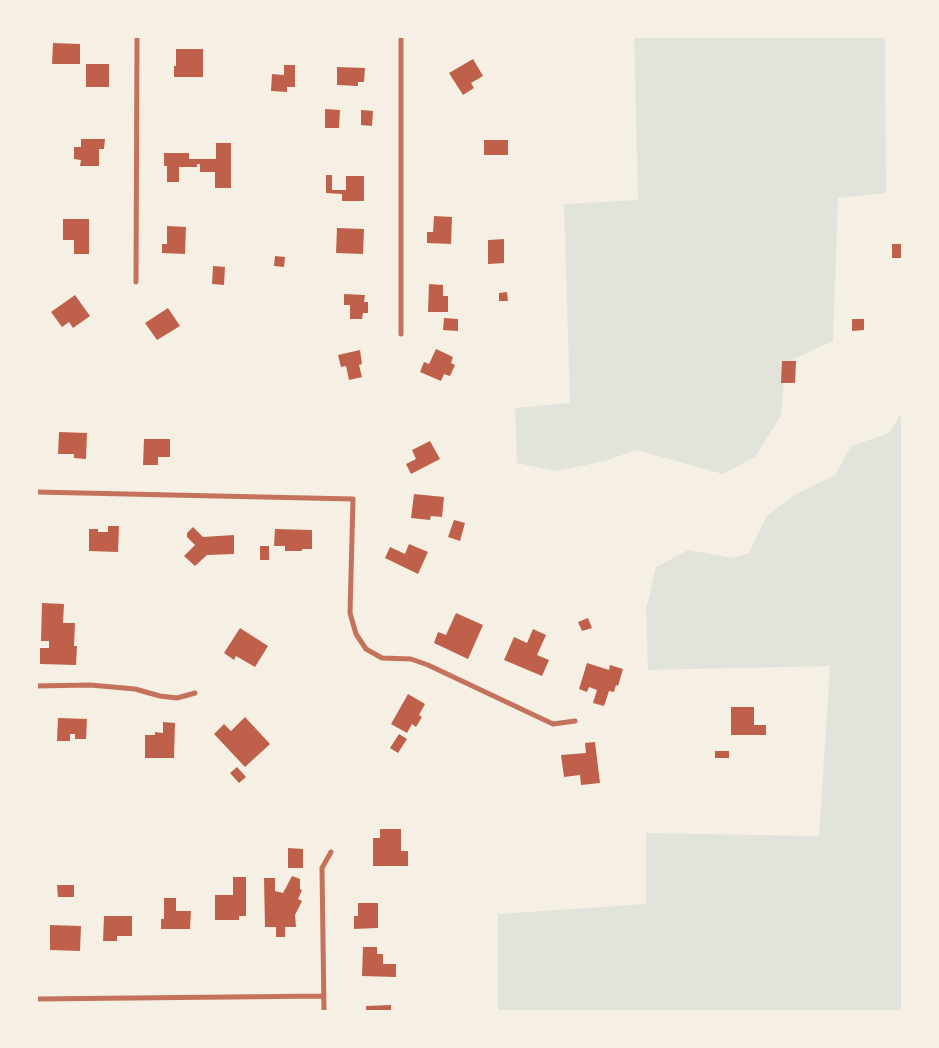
<!DOCTYPE html>
<style>
body{margin:0}
#map{position:relative;width:939px;height:1048px;overflow:hidden;background:#f6efe4;font-family:Figtree,sans-serif}
canvas{display:block}
.frame{position:absolute;inset:0;border:38px solid #f6efe4;pointer-events:none}
</style>
<div id="map">
<canvas width="939" height="1048"></canvas>
<div class="frame"></div>
</div>
<script>
const ctx = document.querySelector('canvas').getContext('2d');
ctx.lineJoin = 'round';
function fill(path, color) { ctx.fillStyle = color; ctx.fill(path, 'evenodd'); }
const shape = rows => new Path2D(rows.map(r => 'M' + r).join(''));
function stroke(path, color, width, dash) { ctx.strokeStyle = color; ctx.lineWidth = width; ctx.lineCap = dash ? 'butt' : 'round'; ctx.setLineDash(dash || []); ctx.stroke(path); }
fill(shape([
 [634,36,885,36,886,193,838,198,833,341,785,363,781,416,755,457,723,474,637,450,605,461,556,471,517,463,515,408,570,403,564,204,638,200],
 [903,410,903,1012,498,1012,498,914,646,904,646,833,819,836,830,666,648,670,646,609,656,567,688,550,732,558,749,553,766,517,794,495,835,475,851,446,889,433]
]), '#e2e4dc');
fill(shape([
 [53,43,80,44,80,64,52,64],
 [176,49,203,49,203,77,174,77,174,66,176,66],
 [473,59,483,76,471,83,474,88,463,95,449,73],
 [86,64,109,64,109,87,86,87],
 [284,65,295,65,295,87,287,87,287,92,271,91,272,74,284,75],
 [337,67,365,68,364,82,358,82,358,86,337,85],
 [325,109,340,110,339,128,325,128],
 [361,110,373,111,372,126,361,125],
 [81,139,105,139,104,149,99,149,99,166,80,166,81,160,74,159,74,147,81,147],
 [484,140,508,140,508,155,484,155],
 [216,143,231,143,231,188,215,188,215,172,200,172,200,164,197,164,197,167,179,167,179,182,167,182,167,166,164,166,164,153,189,153,189,159,216,159],
 [326,175,332,175,332,190,346,190,346,176,364,176,364,201,342,201,342,194,326,193],
 [434,216,452,217,451,244,427,243,427,232,433,232],
 [63,219,89,219,89,254,74,254,74,240,63,240],
 [167,226,186,227,185,254,162,253,162,244,167,244],
 [337,228,364,229,363,254,336,253],
 [504,239,504,263,488,264,488,240],
 [892,244,903,244,903,258,892,258],
 [275,256,285,257,284,267,274,266],
 [213,266,225,267,224,285,212,284],
 [429,284,443,285,443,296,448,296,448,312,428,312],
 [507,292,508,301,499,301,499,293],
 [344,294,365,295,364,302,368,302,368,313,363,313,362,319,350,319,350,305,344,305],
 [75,295,90,316,73,328,69,322,62,327,51,312],
 [168,308,180,326,157,340,145,323],
 [444,318,458,319,458,331,443,330],
 [852,319,864,319,864,330,852,331],
 [436,349,453,357,451,363,455,365,450,376,444,374,441,381,420,372,424,362,429,364],
 [360,350,362,364,359,365,362,377,349,380,346,366,341,367,338,355],
 [782,361,796,361,795,383,781,383],
 [59,432,87,433,86,459,74,458,74,454,58,454],
 [144,439,170,439,170,457,158,457,158,465,143,465],
 [430,441,440,459,411,474,406,464,416,459,412,450],
 [414,494,444,497,442,517,431,516,430,520,411,518],
 [454,520,465,523,460,541,448,537],
 [108,526,119,526,118,552,89,551,89,529,98,529,98,532,108,532],
 [193,527,203,537,234,535,234,554,207,555,195,566,184,556,195,545,187,537,187,533],
 [275,529,312,530,312,549,302,549,302,551,285,551,285,546,274,546],
 [409,544,428,552,418,574,385,558,390,547,405,554],
 [260,546,269,546,269,560,260,560],
 [42,603,64,604,63,623,75,623,74,646,77,646,76,665,40,664,40,648,49,648,49,641,41,641],
 [456,613,483,625,468,659,434,643,438,632,446,635],
 [588,618,592,628,582,631,578,622],
 [240,628,268,646,255,667,236,656,234,660,224,653],
 [533,629,546,635,537,655,549,660,542,676,504,660,514,637,527,643],
 [587,663,609,670,610,665,623,669,618,686,616,685,614,692,609,691,604,706,593,703,597,690,589,687,587,692,579,689],
 [408,694,425,704,419,715,422,717,416,727,412,724,407,733,391,724],
 [731,707,754,707,754,725,766,725,766,735,731,735],
 [245,717,270,744,245,767,214,734,224,724,231,731],
 [58,718,87,719,86,739,75,739,75,734,70,734,70,741,57,741],
 [163,722,175,723,174,758,145,758,145,735,155,735,155,732,163,733],
 [399,734,407,739,398,753,390,748],
 [595,742,600,783,581,785,580,775,564,777,561,755,586,753,585,743],
 [715,751,729,751,729,758,715,758],
 [237,767,246,777,239,783,230,773],
 [380,829,401,829,401,851,408,851,408,866,373,866,373,838,380,838],
 [288,848,303,849,303,868,288,868],
 [292,876,300,879,300,889,302,890,298,899,302,901,295,915,296,927,285,927,285,937,276,937,276,927,265,927,264,878,275,878,275,891,283,893],
 [233,877,246,877,246,916,239,916,239,920,215,920,215,895,233,895],
 [57,885,74,885,74,897,58,897],
 [164,898,176,898,176,911,191,911,190,929,161,929,161,919,164,919],
 [358,903,378,903,378,928,354,929,354,916,358,916],
 [104,916,132,916,132,936,117,936,117,941,103,941],
 [50,925,81,926,80,951,50,950],
 [363,947,377,947,377,954,383,954,383,964,396,964,396,977,362,976],
 [391,1005,391,1012,366,1012,366,1006]
]), '#bf614a');
stroke(shape([
 [401,36,401,334],
 [136,282,137,36],
 [36,492,353,499,350,613,356,634,366,649,382,658,411,659,428,665,553,724,575,721],
 [36,686,90,685,135,689,160,696,177,698,195,693],
 [36,999,324,996],
 [324,1012,322,868,331,852]
]), '#c5725c', 5);
</script>
